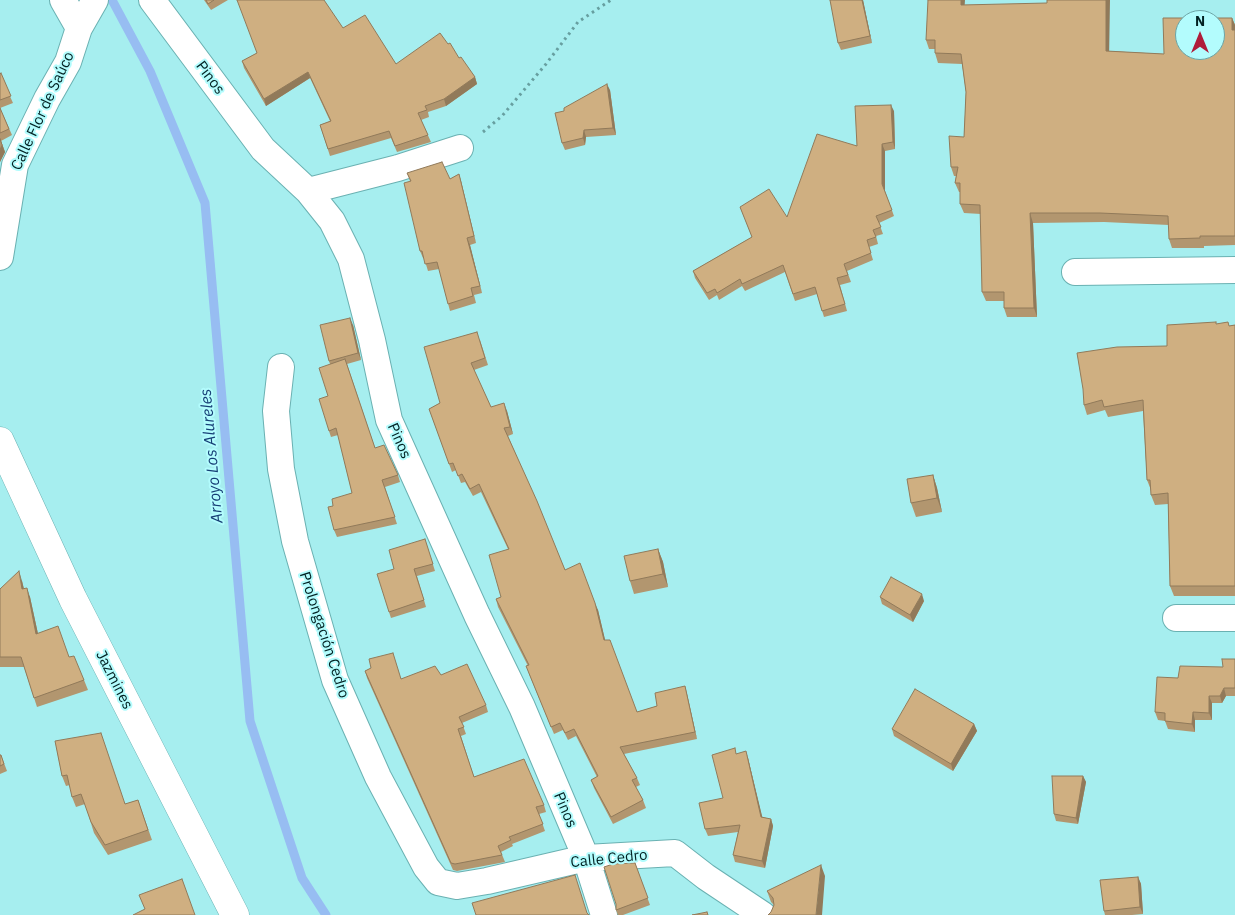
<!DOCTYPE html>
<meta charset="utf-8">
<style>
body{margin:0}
#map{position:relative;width:1235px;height:915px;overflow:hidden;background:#a6eeef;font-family:"IBM Plex Sans",sans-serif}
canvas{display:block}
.north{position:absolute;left:1175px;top:10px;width:50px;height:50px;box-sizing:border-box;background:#b3fcfd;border:1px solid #6ca4a5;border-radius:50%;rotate:0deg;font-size:14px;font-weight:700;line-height:20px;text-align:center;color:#022122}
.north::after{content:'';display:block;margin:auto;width:18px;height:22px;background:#af1c3a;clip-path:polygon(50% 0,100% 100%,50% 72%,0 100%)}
</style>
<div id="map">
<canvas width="1235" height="915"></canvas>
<div class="north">N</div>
</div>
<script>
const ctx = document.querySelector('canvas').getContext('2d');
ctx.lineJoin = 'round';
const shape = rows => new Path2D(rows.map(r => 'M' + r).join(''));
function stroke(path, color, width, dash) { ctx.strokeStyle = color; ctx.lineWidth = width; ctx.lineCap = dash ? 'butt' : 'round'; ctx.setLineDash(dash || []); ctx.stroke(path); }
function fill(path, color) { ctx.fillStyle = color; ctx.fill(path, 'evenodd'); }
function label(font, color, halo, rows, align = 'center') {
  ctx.font = font + ' "IBM Plex Sans",sans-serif'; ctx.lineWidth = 4; ctx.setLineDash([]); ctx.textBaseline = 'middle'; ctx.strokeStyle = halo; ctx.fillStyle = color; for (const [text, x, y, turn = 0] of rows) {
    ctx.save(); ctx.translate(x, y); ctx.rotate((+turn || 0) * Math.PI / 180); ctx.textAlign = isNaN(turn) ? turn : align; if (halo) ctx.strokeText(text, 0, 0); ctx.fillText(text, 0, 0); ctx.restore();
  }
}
stroke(shape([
 [112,0,150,71,205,203,250,721,302,878,326,915]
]), '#97bdf2', 9);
const minor = shape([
 [63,0,79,28],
 [152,0,263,149,308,191,332,221,351,259,372,340,389,420,477,615,522,707,586,858,604,915],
 [308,191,398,168,460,148],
 [0,257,15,165,47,99,68,62,79,28,95,0],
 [1075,272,1235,270],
 [281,367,276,411,281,469,295,541,335,680,378,777,426,867,438,882,457,886,487,881,586,858,675,853,706,877,763,915],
 [1176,618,1235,618]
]);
const secondary = shape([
 [0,441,73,599,235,915]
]);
stroke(minor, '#6ab1b2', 28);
stroke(secondary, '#6ab1b2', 29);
stroke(shape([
 [483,132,502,116,546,64,578,22,611,0]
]), '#679fa0', 3, [2.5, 4]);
stroke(minor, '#fff', 26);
stroke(secondary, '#fff', 28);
fill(shape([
 [204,0,228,0,211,10],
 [863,0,872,43,841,50,838,43],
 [965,5,1109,51,1164,54,1232,18,1235,25,1235,245,1204,246,1204,248,1172,248,1169,239,1169,225,1104,222,1033,223,1037,317,1007,317,1004,308,1004,301,986,301,982,292,981,214,964,213,960,204,960,192,959,192,955,183,956,176,954,176,951,167,964,137,966,92,962,64,938,63,935,53,935,49,929,49,926,40],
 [343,28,396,64,459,58,475,77,477,84,446,106,428,112,429,117,421,120,431,142,397,152,391,138,330,156,320,125,330,121,310,78,266,106,244,68,242,61,257,53],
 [0,74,13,103,0,108],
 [610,90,616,135,586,137,585,145,565,150,562,143,564,111],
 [0,108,12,135,1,141,5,152,0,162],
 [894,111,895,149,885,151,885,191,894,216,879,223,883,234,876,236,878,244,869,247,873,260,847,271,851,282,840,285,847,311,824,317,817,294,795,301,785,272,745,291,742,286,719,300,717,295,709,300,695,278,693,271,752,237,740,207,787,217,857,146],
 [407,173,450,179,459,174,461,181,476,243,470,245,482,293,474,295,476,303,450,311,439,269,428,271,424,258,423,258,420,251,410,181],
 [1217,324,1229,326,1235,325,1235,596,1174,596,1170,586,1168,504,1155,505,1151,495,1151,490,1147,480,1143,411,1108,417,1105,410,1087,415,1084,405,1167,346],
 [353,325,361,360,347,364,375,448,398,475,400,482,385,487,397,524,337,537,334,530,333,506,352,493,338,435,331,437,329,431,328,396,330,364,329,361],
 [480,340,488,365,474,370,491,407,507,411,513,434,508,436,565,570,598,610,605,640,637,712,657,706,685,686,687,694,697,739,624,754,637,778,640,785,636,787,643,800,646,808,613,824,594,788,591,780,597,777,576,736,568,740,563,730,554,734,529,674,528,666,498,607,496,599,501,597,508,549,481,492,473,496,465,482,461,483,456,470,452,472,429,409,440,403],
 [933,475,937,488,942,512,916,517,911,503],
 [425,539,435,571,417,576,426,607,391,618,389,612,394,569],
 [658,549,663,562,668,587,634,594,630,581],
 [22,581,24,589,30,597,38,634,69,657,84,680,88,690,37,707,24,667,0,667,0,589],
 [880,597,924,601,913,622,882,604],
 [1235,659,1235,696,1226,696,1222,703,1212,703,1212,720,1195,720,1195,732,1168,729,1165,721,1158,720,1155,712,1178,678,1223,667],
 [371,668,401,679,441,675,486,705,488,712,462,723,466,734,461,736,474,777,544,805,546,812,539,814,545,831,512,844,513,846,501,852,505,862,457,871,453,870,367,678,365,671],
 [974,724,977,731,953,771,894,736,892,729],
 [55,741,125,804,138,800,152,840,108,855,94,833,85,804,76,807,72,797,70,785,66,786,62,776],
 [737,754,748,758,762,817,771,819,773,826,765,868,735,862,733,855,738,832,708,836,705,829,723,798],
 [0,755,1,755,7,771,0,774],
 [1083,776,1086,782,1078,824,1056,821,1054,814],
 [635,863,650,905,623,915,618,915,616,910],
 [825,876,771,912,774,905,771,902,767,891],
 [1138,877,1141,884,1143,914,1132,915,1105,915,1104,911]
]), '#b2966f');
fill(shape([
 [862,0,863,0,872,43,870,36],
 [961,0,965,0,964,15,961,5],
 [1106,0,1110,0,1109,60,1106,51],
 [1232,18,1235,25,1235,37,1232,30],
 [308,72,310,78,266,106,264,99],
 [475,77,477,84,446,106,444,99],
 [607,84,610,90,616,135,613,128],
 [891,105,894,111,895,149,893,142],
 [584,130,586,137,585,145,583,138],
 [0,138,5,152,0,162],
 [882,144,885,151,885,191,882,184],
 [459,174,461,181,476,243,474,236],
 [1030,213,1033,223,1037,317,1034,308],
 [467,238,470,245,482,293,480,286],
 [350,318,353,325,361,360,358,353],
 [504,403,507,411,513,434,510,427],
 [933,475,937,488,942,512,937,498],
 [658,549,663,562,668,587,663,574],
 [19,571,22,581,26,598,22,589],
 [27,588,30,597,40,643,36,634],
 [922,594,924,601,913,622,910,615],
 [595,603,598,610,607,648,604,640],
 [685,686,687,694,697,739,695,732],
 [1224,688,1226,696,1222,703,1220,696],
 [1209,696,1212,703,1212,720,1209,713],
 [1193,712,1195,720,1195,732,1192,724],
 [974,724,977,731,953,771,951,764],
 [746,751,748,758,764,824,761,817],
 [1083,776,1086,782,1078,824,1076,818],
 [771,819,773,826,765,868,762,861],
 [821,865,825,876,822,915,816,915],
 [1138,877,1141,884,1143,914,1140,907]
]), '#917a5a');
const building = shape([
 [206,0,214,0,208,4,206,0],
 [237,0,324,0,343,28,365,15,396,64,440,33,448,44,450,43,459,58,461,57,475,77,444,99,425,106,427,110,418,113,428,135,395,146,389,131,328,149,320,125,331,121,308,72,264,99,242,61,257,53,237,0],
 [830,0,862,0,870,36,838,43,830,0],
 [928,0,961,0,961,5,1047,3,1047,0,1106,0,1106,51,1164,54,1163,18,1232,18,1232,30,1235,30,1235,236,1200,236,1200,238,1169,239,1168,216,1100,213,1030,213,1034,308,1004,308,1004,292,982,292,980,205,960,204,960,183,955,183,958,167,951,167,949,136,964,137,966,92,961,54,935,53,935,40,926,40,928,0],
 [1185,20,1215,20,1215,50,1185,50,1185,20],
 [1,73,11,96,0,100,0,74,1,73],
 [607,84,613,128,584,130,583,138,562,143,555,113,564,111,564,108,607,84],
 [891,105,893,142,882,144,882,184,892,210,876,216,881,227,873,230,876,237,867,240,871,253,844,264,848,275,837,278,845,304,822,311,815,287,793,294,783,265,742,284,740,279,717,293,715,289,707,293,693,271,752,237,740,207,769,189,787,217,817,134,857,146,855,106,891,105],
 [0,108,9,129,0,133,0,108],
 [0,139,2,145,0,150,0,139],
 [442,162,450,179,459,174,474,236,467,238,480,286,471,288,473,296,448,304,437,262,425,264,422,251,420,251,404,183,411,181,407,173,442,162],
 [350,318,358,353,329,361,320,325,350,318],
 [1216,322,1216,324,1228,322,1229,326,1235,325,1235,586,1170,586,1168,493,1151,495,1150,480,1147,480,1143,400,1104,407,1102,400,1084,405,1083,389,1077,353,1117,347,1167,346,1167,325,1216,322],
 [477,332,485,358,471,363,491,407,504,403,510,427,504,428,537,501,565,570,580,563,595,603,604,640,610,640,637,712,657,706,655,693,685,686,695,732,620,747,637,778,632,780,643,800,611,817,591,780,598,776,574,729,565,733,560,723,551,727,526,666,529,665,496,599,501,597,489,555,509,549,479,484,470,489,462,474,458,476,453,463,449,464,429,409,440,403,424,347,477,332],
 [345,359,375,448,384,445,398,475,382,480,395,517,334,530,328,507,333,506,332,499,352,493,336,428,329,431,319,399,328,396,319,368,345,359],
 [933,475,937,498,911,503,907,479,933,475],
 [425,539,433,564,414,569,424,600,389,612,377,574,394,569,389,550,425,539],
 [658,549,663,574,630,581,624,556,658,549],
 [19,571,22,589,27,588,36,634,58,626,69,657,74,656,84,680,34,698,21,657,0,657,0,589,19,571],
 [891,577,922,594,910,615,880,597,891,577],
 [393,653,401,679,435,666,441,675,467,664,486,705,459,717,464,727,458,729,474,777,524,759,544,805,536,807,543,824,509,837,511,840,498,846,502,855,455,864,451,863,365,671,371,668,369,659,393,653],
 [1222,659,1235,659,1235,688,1224,688,1220,696,1209,696,1209,713,1193,712,1192,724,1165,721,1165,713,1155,712,1157,677,1178,678,1180,666,1223,667,1222,659],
 [915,689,974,724,951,764,892,729,915,689],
 [101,733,125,804,138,800,148,830,105,845,91,822,81,794,72,797,67,775,62,776,55,741,101,733],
 [735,748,736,754,746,751,761,817,771,819,762,861,733,855,740,825,705,829,699,803,723,798,712,755,735,748],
 [0,755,1,755,4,764,0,766,0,755],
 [1052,776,1083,776,1076,818,1054,814,1052,776],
 [635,863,648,898,616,910,616,904,604,867,613,864,635,863],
 [821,865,816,915,768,915,771,912,774,905,773,898,767,891,821,865],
 [575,875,587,913,589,915,476,915,472,903,575,875],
 [1138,877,1140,907,1104,911,1100,880,1138,877],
 [182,879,195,915,133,915,145,909,139,895,182,879],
 [707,912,708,915,692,915,707,912]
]);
fill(building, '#cfaf81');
stroke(building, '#917a5a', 1);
label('15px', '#022122', '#b3fcfd', [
 ["Pinos",210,78,53],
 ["Calle Flor de Saúco",43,111,-65],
 ["Pinos",399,441,66],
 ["Prolongación Cedro",324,635,72],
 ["Jazmines",114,680,63],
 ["Pinos",565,810,67],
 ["Calle Cedro",609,859,-6]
]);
label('italic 16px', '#163e75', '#b3fcfd', [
 ["Arroyo Los Alureles",212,456,-95]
]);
</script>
